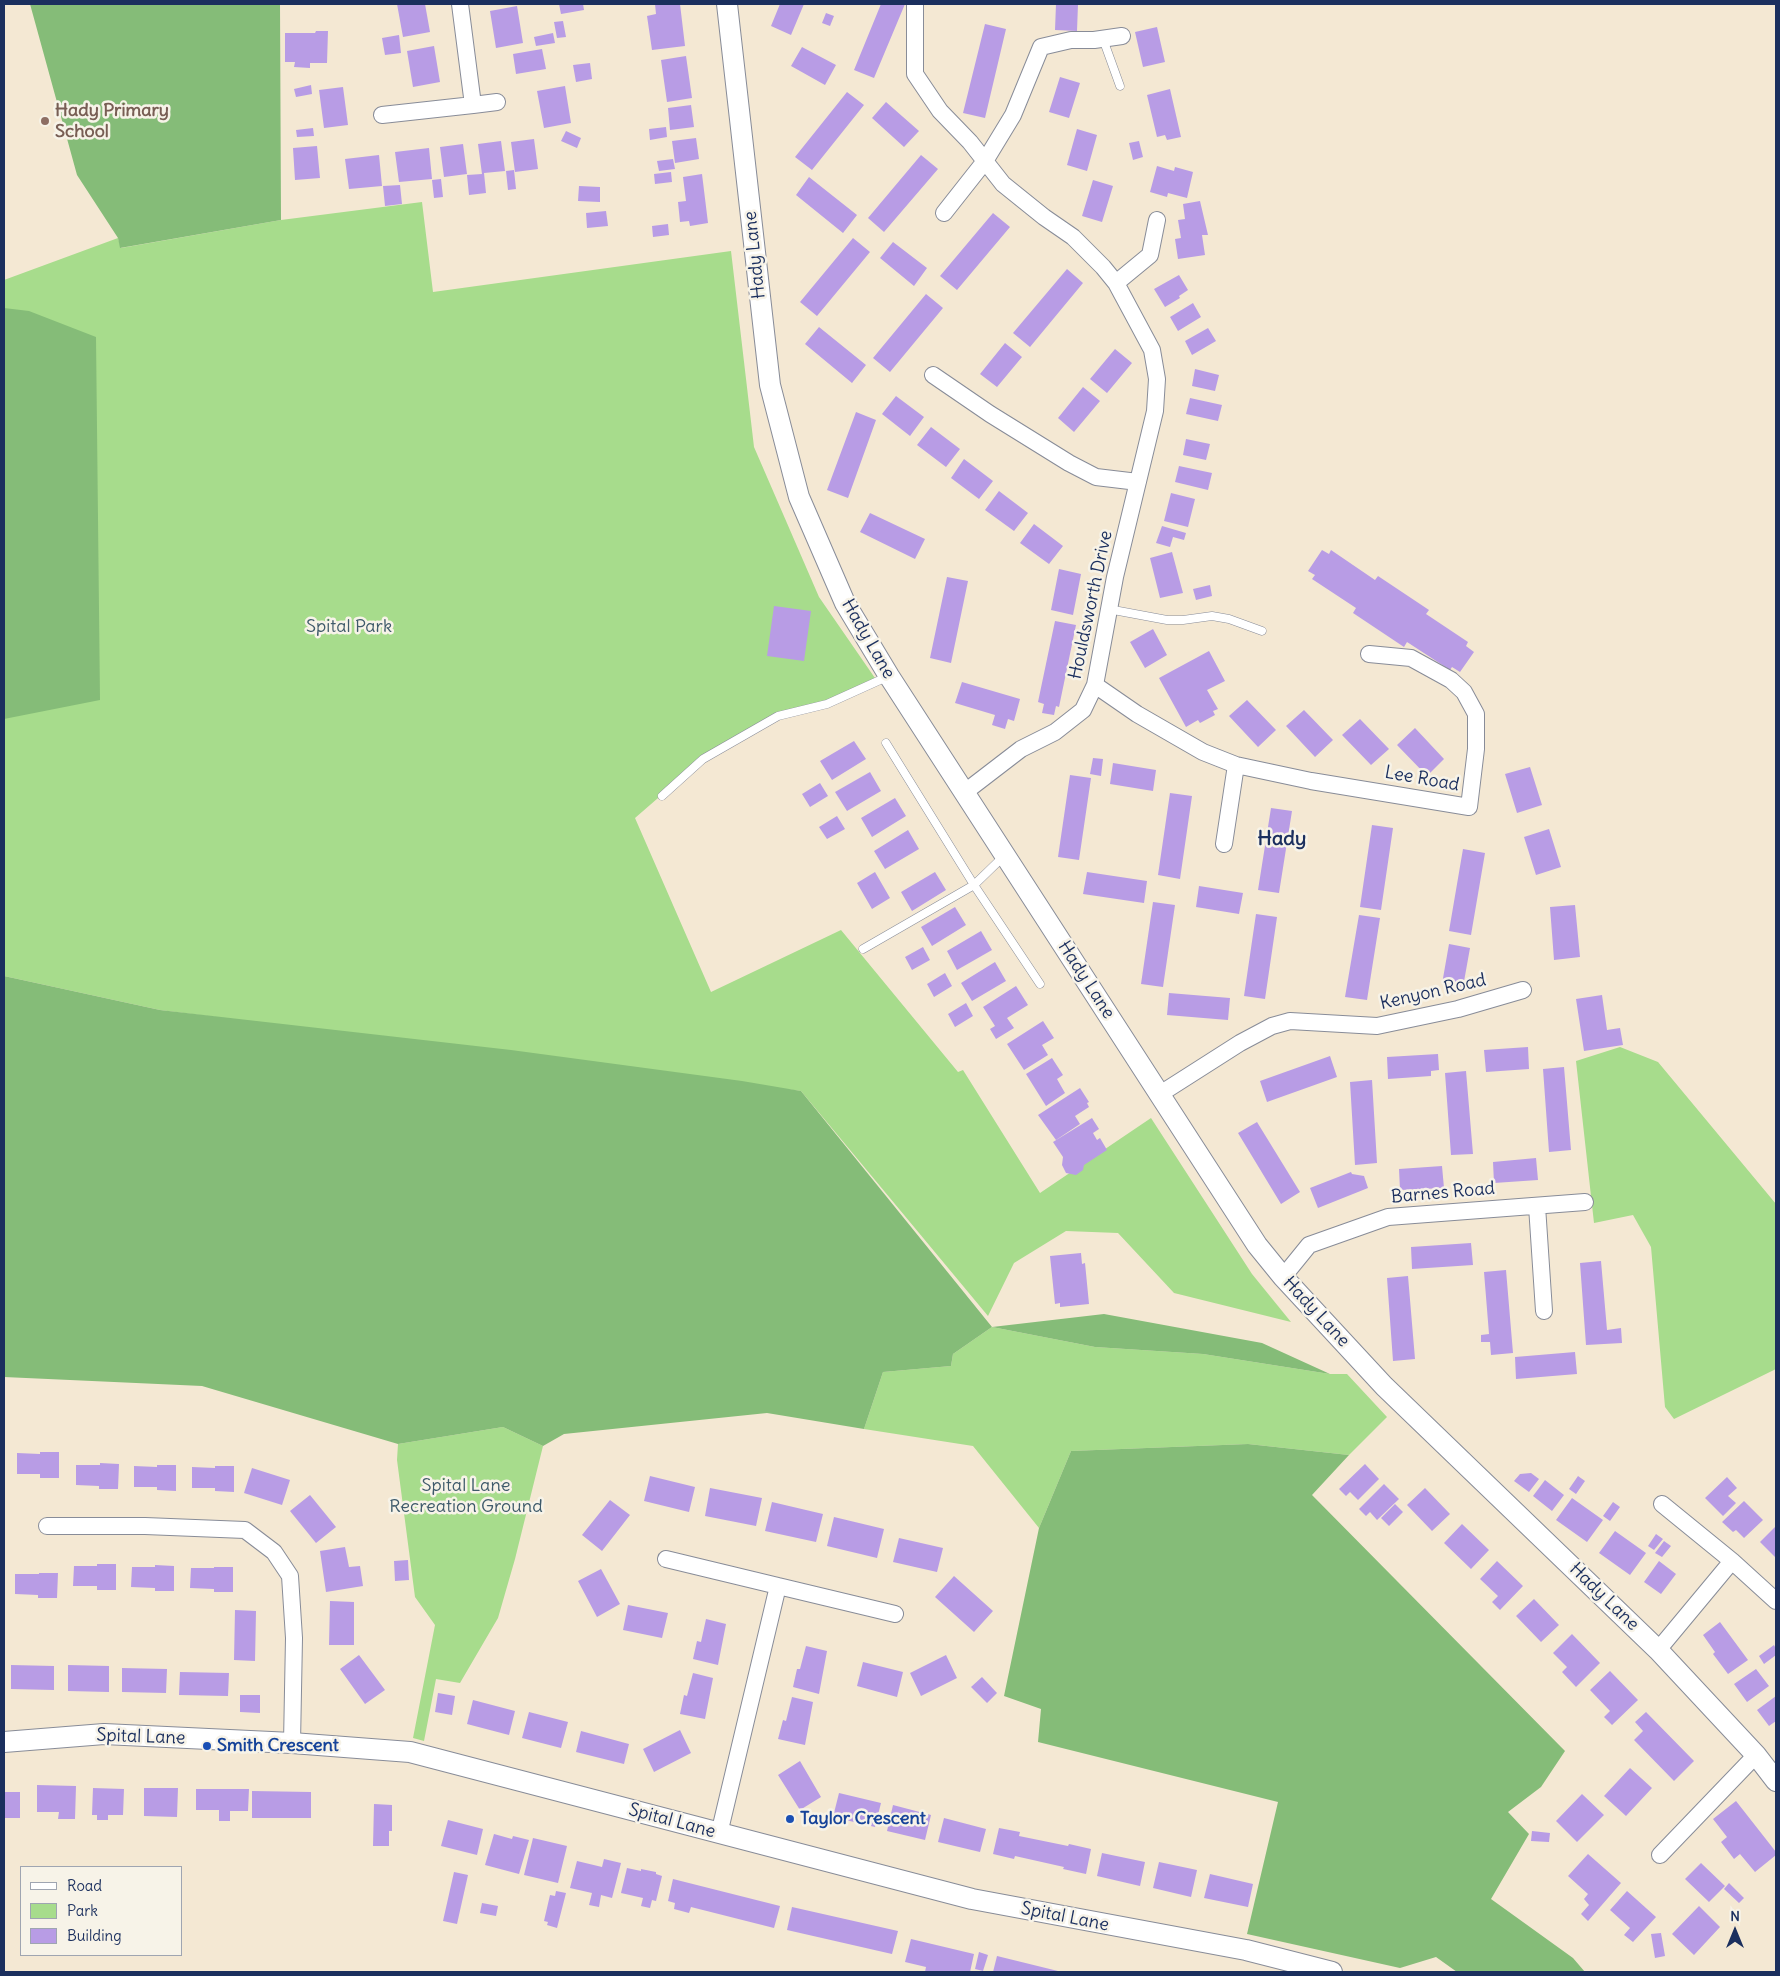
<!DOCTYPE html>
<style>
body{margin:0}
#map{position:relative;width:1780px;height:1976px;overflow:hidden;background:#f4e8d3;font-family:Delius,sans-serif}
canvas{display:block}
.frame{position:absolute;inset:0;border:5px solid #1b2f5e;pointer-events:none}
.legend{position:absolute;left:20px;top:1866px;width:162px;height:90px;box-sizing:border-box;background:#f7f3e8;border:1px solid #9fa5b1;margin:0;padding:6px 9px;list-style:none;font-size:15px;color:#1b2f5e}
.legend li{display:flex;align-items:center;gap:10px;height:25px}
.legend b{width:25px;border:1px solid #9fa5b1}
.north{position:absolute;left:1710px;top:1906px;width:50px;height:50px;-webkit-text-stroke:4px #f7f3e8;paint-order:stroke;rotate:0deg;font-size:14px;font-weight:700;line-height:20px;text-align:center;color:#1b2f5e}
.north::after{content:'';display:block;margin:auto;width:18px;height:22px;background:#1b2f5e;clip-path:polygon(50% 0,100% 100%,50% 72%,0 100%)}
</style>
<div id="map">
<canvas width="1780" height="1976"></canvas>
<div class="frame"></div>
<ul class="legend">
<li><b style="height:6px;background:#fff"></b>Road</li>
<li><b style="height:14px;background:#a7dc8c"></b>Park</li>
<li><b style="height:14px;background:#b89ce5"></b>Building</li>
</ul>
<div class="north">N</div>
</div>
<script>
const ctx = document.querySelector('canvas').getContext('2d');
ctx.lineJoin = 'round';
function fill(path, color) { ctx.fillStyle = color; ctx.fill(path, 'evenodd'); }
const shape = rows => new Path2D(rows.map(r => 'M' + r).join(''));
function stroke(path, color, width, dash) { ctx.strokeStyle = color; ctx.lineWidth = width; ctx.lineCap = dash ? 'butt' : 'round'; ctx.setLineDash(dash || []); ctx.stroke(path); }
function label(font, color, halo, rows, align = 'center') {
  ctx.font = font + ' Delius,sans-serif'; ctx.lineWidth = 5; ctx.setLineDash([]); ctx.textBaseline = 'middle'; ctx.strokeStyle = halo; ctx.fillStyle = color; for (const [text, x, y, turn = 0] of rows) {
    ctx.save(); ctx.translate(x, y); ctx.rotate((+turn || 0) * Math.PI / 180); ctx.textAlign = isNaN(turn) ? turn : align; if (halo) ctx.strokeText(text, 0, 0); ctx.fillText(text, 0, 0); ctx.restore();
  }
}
fill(shape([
 [422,202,433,292,731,251,754,447,819,597,877,681,827,704,778,716,703,759,635,818,711,992,841,930,958,1072,963,1070,1040,1193,1151,1118,1252,1274,1291,1322,1174,1293,1118,1233,1066,1231,1014,1263,988,1316,801,1091,160,1010,4,976,4,280,118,238,121,248,281,220],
 [1620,1047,1658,1062,1776,1204,1776,1369,1674,1419,1665,1407,1651,1247,1633,1215,1594,1223,1576,1061],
 [992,1327,1095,1347,1203,1354,1330,1374,1347,1374,1387,1417,1349,1455,1248,1444,1071,1451,1039,1528,973,1446,864,1429,883,1372,951,1366,953,1354],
 [503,1427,543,1446,515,1559,498,1618,460,1683,436,1679,424,1741,413,1738,435,1625,415,1597,397,1460,398,1444]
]), '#a7dc8c');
fill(shape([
 [30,4,280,4,281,220,120,248,118,238,77,175],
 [4,308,29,311,96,337,100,700,4,719],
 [4,976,160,1010,511,1050,742,1081,801,1091,992,1327,1104,1314,1262,1343,1330,1374,1203,1354,1095,1347,992,1327,953,1354,951,1366,883,1372,864,1429,767,1413,564,1434,543,1446,503,1427,398,1444,202,1386,4,1377],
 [1248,1444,1349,1455,1312,1495,1565,1751,1541,1787,1508,1812,1529,1834,1491,1899,1573,1958,1585,1972,1457,1972,1436,1957,1400,1968,1247,1934,1278,1802,1038,1742,1041,1709,1004,1696,1039,1528,1071,1451]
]), '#85bc78');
fill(shape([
 [397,4,425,4,430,32,403,37],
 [559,4,583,4,584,10,561,14],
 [655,4,680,4,685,46,652,50,647,16,656,14],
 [780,4,804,4,791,35,771,26],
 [881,4,905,4,874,78,854,70],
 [1056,4,1078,4,1077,31,1055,30],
 [517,6,523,43,496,48,490,11],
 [826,13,834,16,830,26,822,23],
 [563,21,566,37,557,38,554,22],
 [985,24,1006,29,985,118,963,113],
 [1157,27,1165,62,1143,67,1135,32],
 [316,31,328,31,327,63,310,63,310,68,294,67,295,62,285,62,285,33,315,33],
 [553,33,555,43,536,46,534,37],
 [399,35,401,53,385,55,382,38],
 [434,46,440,82,413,87,407,51],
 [802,47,836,65,825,85,791,66],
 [542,49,546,69,516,74,513,54],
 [686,56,692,98,667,102,661,60],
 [590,63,592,79,576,82,573,65],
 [1060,77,1080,83,1069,118,1049,112],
 [311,85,312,94,296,97,294,89],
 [565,86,571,123,544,128,537,91],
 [343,87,348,125,324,128,319,90],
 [1170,89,1181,137,1167,140,1165,135,1157,137,1147,95],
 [847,92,864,105,812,170,795,157],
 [886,102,919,131,904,147,872,118],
 [691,105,694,127,670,130,668,108],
 [666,127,667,137,650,140,649,129],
 [313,128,314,136,297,137,296,130],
 [1077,129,1097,135,1087,171,1067,165],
 [566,131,581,138,577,148,561,141],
 [696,138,699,159,675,163,672,141],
 [534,139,538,169,515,172,511,142],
 [501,141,505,171,484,173,486,193,469,195,467,175,482,174,478,144],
 [1139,141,1143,157,1133,160,1129,143],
 [463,144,467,174,444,177,440,147],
 [317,146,320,178,295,180,293,148],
 [429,148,432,179,399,182,395,152],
 [379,155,382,186,349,189,345,159],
 [921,155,938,169,884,232,868,218],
 [673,159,675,169,659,171,657,161],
 [1157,166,1174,171,1175,167,1193,172,1187,198,1168,193,1167,197,1150,192],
 [514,170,516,189,508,190,506,171],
 [671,172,672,182,655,184,654,174],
 [702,174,708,223,690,226,689,221,680,222,678,202,686,201,683,177],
 [809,177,857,215,843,233,796,195],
 [441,179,443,197,434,198,432,180],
 [1093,180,1113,186,1102,222,1082,216],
 [400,185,402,204,385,206,383,186],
 [579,186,600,187,600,202,578,201],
 [1200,201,1208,235,1202,235,1205,255,1178,259,1175,239,1181,238,1178,220,1185,219,1183,204],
 [606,211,608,226,587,228,586,213],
 [993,213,1010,227,957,290,940,276],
 [668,224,669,235,653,237,652,226],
 [853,238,870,252,817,316,800,302],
 [893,242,927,268,914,286,880,258],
 [1067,269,1083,283,1030,347,1013,333],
 [1179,275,1188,290,1179,296,1180,298,1165,307,1154,289],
 [926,294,943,308,890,372,873,358],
 [1193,303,1201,317,1178,331,1170,317],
 [819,327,866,365,852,383,805,344],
 [1208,328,1216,341,1192,355,1185,341],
 [1005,343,1022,357,997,387,980,374],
 [1115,349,1132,363,1107,393,1090,379],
 [1195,369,1219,375,1215,391,1192,386],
 [1083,387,1100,401,1074,432,1058,418],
 [896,396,924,417,910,436,882,414],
 [1190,398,1222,405,1218,421,1186,414],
 [856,412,876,420,848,498,827,490],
 [931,427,960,449,946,467,917,445],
 [1186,439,1210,444,1206,460,1183,455],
 [964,459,993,481,979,499,951,478],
 [1179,466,1212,473,1208,490,1175,482],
 [999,491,1028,513,1014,531,985,510],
 [1171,493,1195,499,1188,527,1164,521],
 [870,513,925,539,915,559,860,532],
 [1034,524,1063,546,1049,564,1020,543],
 [1162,526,1186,533,1184,540,1173,537,1170,547,1156,543],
 [1322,550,1329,554,1331,550,1375,580,1378,576,1429,610,1426,614,1468,642,1466,646,1474,652,1460,672,1452,667,1450,670,1407,642,1404,647,1353,613,1356,608,1312,579,1315,575,1308,571],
 [1172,552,1183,593,1160,598,1150,558],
 [1059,569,1081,574,1073,615,1051,610],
 [947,577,968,581,951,663,930,658],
 [1210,585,1212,596,1196,600,1193,589],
 [774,606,811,611,804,661,767,656],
 [1055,621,1076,625,1059,707,1056,706,1054,715,1042,713,1044,704,1038,702],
 [1153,629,1167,655,1145,668,1130,642],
 [1209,651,1225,681,1207,690,1218,709,1213,711,1215,715,1200,723,1198,720,1186,727,1159,678],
 [962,682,1020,699,1014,721,1008,719,1005,729,992,725,995,715,955,703],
 [1247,700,1276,730,1258,747,1229,716],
 [1304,710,1333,740,1315,757,1286,726],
 [1360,719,1389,749,1371,765,1342,735],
 [1415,728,1444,759,1427,776,1397,745],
 [854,741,866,759,832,780,820,761],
 [1093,758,1103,759,1101,776,1090,774],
 [1113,763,1156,770,1153,791,1110,784],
 [1530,767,1542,805,1517,813,1505,774],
 [870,772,881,791,847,811,835,792],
 [1070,775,1091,778,1079,860,1058,857],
 [820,783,828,796,810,807,802,794],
 [1170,793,1192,796,1180,879,1158,875],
 [895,798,906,816,872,837,861,818],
 [1271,808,1292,811,1279,893,1258,890],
 [837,816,845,829,827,839,819,827],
 [1372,825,1393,828,1381,910,1360,907],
 [1549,829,1561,867,1536,875,1524,837],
 [908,830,919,849,885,869,874,851],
 [1463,849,1485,853,1471,935,1449,931],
 [875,872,890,898,872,909,857,883],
 [935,872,946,890,912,911,901,892],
 [1087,872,1147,881,1144,903,1083,894],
 [1199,886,1243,893,1239,914,1196,907],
 [1153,902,1175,905,1163,987,1141,984],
 [1575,905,1580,957,1554,960,1550,907],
 [955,907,966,925,932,946,921,927],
 [1256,914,1277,917,1265,999,1244,996],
 [1359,915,1380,918,1367,1000,1345,997],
 [981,931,992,950,957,970,947,951],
 [1449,944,1470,948,1463,987,1442,984],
 [923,947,930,960,912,970,905,957],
 [995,962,1006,981,972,1001,961,983],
 [945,973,952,986,934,997,927,984],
 [1016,986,1028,1005,1007,1018,1014,1028,996,1039,990,1029,995,1026,983,1007],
 [1169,993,1230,998,1228,1020,1167,1015],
 [1602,995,1607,1030,1620,1028,1623,1045,1584,1051,1576,999],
 [966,1003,973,1016,955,1027,948,1014],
 [1043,1021,1054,1038,1042,1045,1048,1055,1024,1070,1007,1044],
 [1528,1047,1529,1069,1486,1072,1484,1050],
 [1438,1054,1439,1070,1431,1071,1431,1076,1388,1079,1387,1057],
 [1330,1056,1337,1077,1267,1102,1260,1081],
 [1052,1058,1063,1075,1057,1079,1065,1093,1046,1106,1026,1074],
 [1564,1067,1571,1150,1549,1152,1543,1069],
 [1466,1071,1473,1154,1451,1155,1445,1073],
 [1372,1080,1377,1163,1355,1165,1350,1082],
 [1080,1088,1089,1102,1087,1103,1089,1107,1075,1116,1080,1124,1056,1140,1038,1115],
 [1092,1118,1099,1129,1093,1133,1097,1140,1100,1138,1107,1150,1084,1165,1083,1170,1076,1175,1066,1173,1062,1165,1063,1157,1053,1142],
 [1257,1122,1300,1192,1281,1204,1238,1133],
 [1536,1158,1538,1180,1494,1183,1493,1162],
 [1442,1166,1444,1188,1400,1190,1399,1169],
 [1351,1172,1352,1174,1364,1176,1368,1188,1318,1208,1310,1188],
 [1471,1243,1473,1265,1412,1269,1411,1247],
 [1081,1253,1082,1264,1085,1263,1089,1304,1060,1307,1060,1303,1055,1304,1050,1256],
 [1601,1261,1607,1330,1621,1328,1622,1343,1586,1345,1580,1263],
 [1506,1270,1513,1353,1491,1355,1490,1342,1481,1342,1481,1335,1489,1334,1484,1272],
 [1408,1276,1415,1359,1393,1361,1387,1278],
 [1575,1352,1577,1374,1516,1379,1515,1357],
 [40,1452,59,1452,59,1478,40,1478,40,1474,17,1474,17,1453,40,1454],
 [100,1463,119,1464,118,1489,99,1489,99,1486,76,1485,76,1465,100,1465],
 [1365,1464,1379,1479,1358,1500,1350,1492,1346,1496,1339,1489],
 [157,1465,176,1465,176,1491,157,1490,157,1487,134,1487,134,1466,157,1467],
 [215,1466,234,1466,234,1492,215,1491,215,1488,192,1488,192,1467,215,1468],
 [252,1468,290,1480,282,1505,244,1493],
 [1531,1473,1539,1479,1529,1492,1514,1481,1520,1474],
 [650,1476,695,1487,689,1512,644,1501],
 [1578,1476,1585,1481,1576,1494,1569,1489],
 [1727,1477,1737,1488,1728,1496,1736,1503,1723,1516,1705,1498],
 [1545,1480,1564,1495,1552,1511,1533,1496],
 [1384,1484,1399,1499,1377,1520,1370,1512,1366,1516,1359,1509],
 [710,1488,762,1498,756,1526,705,1516],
 [1425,1488,1450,1514,1432,1531,1407,1505],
 [310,1495,336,1527,316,1543,290,1511],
 [1572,1498,1603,1520,1587,1542,1556,1520],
 [610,1500,630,1515,602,1551,582,1535],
 [1744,1501,1763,1520,1744,1538,1736,1530,1733,1532,1722,1522],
 [772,1502,823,1514,816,1542,765,1531],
 [1613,1502,1620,1507,1610,1521,1603,1516],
 [1395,1504,1403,1512,1389,1526,1381,1518],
 [834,1517,884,1529,877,1558,827,1546],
 [1462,1524,1489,1550,1471,1569,1444,1543],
 [1776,1526,1776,1558,1760,1542],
 [1615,1531,1646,1553,1630,1575,1599,1553],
 [1656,1534,1663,1539,1654,1550,1648,1546],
 [899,1538,943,1548,937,1572,893,1562],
 [1664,1541,1671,1546,1662,1557,1655,1553],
 [345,1547,349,1567,360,1566,363,1586,326,1592,320,1551],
 [408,1560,409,1580,395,1581,394,1561],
 [1497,1561,1523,1586,1500,1610,1492,1602,1498,1596,1480,1579],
 [1659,1561,1676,1574,1661,1594,1644,1582],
 [97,1564,116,1564,116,1590,97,1590,97,1586,73,1586,74,1566,97,1566],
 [155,1565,174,1566,174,1591,155,1591,155,1588,131,1587,132,1567,155,1567],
 [214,1567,233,1567,233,1592,214,1592,214,1589,190,1588,191,1568,214,1568],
 [601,1569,620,1604,597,1617,578,1581],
 [39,1573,58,1573,57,1598,38,1598,38,1595,15,1594,15,1574,39,1574],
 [954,1576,993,1611,974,1632,935,1597],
 [1534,1599,1559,1625,1541,1642,1516,1616],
 [330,1601,354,1602,354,1645,329,1645],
 [628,1605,668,1613,662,1638,623,1630],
 [235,1610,256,1611,255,1661,234,1660],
 [706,1619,726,1624,718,1665,693,1659,697,1641,701,1642],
 [1720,1622,1748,1660,1728,1674,1713,1654,1715,1652,1703,1635],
 [1572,1634,1600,1663,1576,1687,1562,1672,1567,1667,1553,1653],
 [1774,1645,1776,1649,1776,1655,1764,1664,1759,1656],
 [806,1646,827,1651,819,1694,793,1687,797,1669,800,1669],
 [359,1655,385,1690,365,1704,340,1669],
 [946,1655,957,1678,921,1696,910,1673],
 [863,1662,903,1672,897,1697,857,1686],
 [11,1665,54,1666,54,1690,11,1689],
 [68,1665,109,1666,109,1692,68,1691],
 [122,1668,167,1669,166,1693,122,1692],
 [1756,1669,1769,1686,1747,1702,1734,1684],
 [1610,1671,1638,1700,1612,1725,1604,1717,1610,1711,1590,1690],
 [180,1672,229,1673,228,1696,179,1695],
 [693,1673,713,1678,705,1719,680,1714,684,1695,687,1696],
 [982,1677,997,1693,987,1703,971,1687],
 [438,1693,455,1696,452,1715,435,1712],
 [240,1695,260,1695,260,1713,240,1712],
 [1776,1696,1776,1721,1769,1726,1757,1710],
 [792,1697,813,1702,805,1745,778,1739,783,1720,786,1721],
 [473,1700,515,1711,509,1735,467,1724],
 [529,1712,568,1722,561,1748,522,1738],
 [1646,1712,1694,1761,1674,1781,1634,1740,1643,1731,1635,1722],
 [680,1730,691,1753,654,1772,643,1749],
 [581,1731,629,1744,624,1764,576,1752],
 [800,1761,821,1797,800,1810,778,1775],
 [1630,1768,1652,1788,1626,1816,1604,1796],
 [37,1785,76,1786,75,1819,58,1819,59,1812,37,1812],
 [93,1788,124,1789,123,1815,108,1815,108,1820,97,1820,97,1815,92,1815],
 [144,1788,178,1788,177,1817,144,1816],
 [196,1789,249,1789,248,1811,230,1811,230,1821,219,1821,219,1810,196,1810],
 [252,1791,311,1792,311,1818,252,1818],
 [4,1792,20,1792,20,1818,4,1818],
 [839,1793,881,1803,875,1827,833,1817],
 [1582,1794,1604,1815,1577,1842,1556,1821],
 [1736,1801,1776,1852,1776,1855,1755,1872,1740,1854,1734,1859,1721,1842,1727,1837,1713,1819],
 [374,1804,392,1805,392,1831,389,1831,389,1846,373,1846],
 [893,1805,931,1815,925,1840,887,1831],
 [944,1818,986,1829,980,1852,938,1842],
 [448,1820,483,1829,477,1855,441,1846],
 [999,1828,1020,1832,1019,1836,1068,1846,1069,1844,1091,1849,1086,1874,1063,1869,1064,1867,1015,1856,1014,1859,993,1854],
 [1532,1831,1550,1833,1549,1842,1531,1841],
 [494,1834,512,1839,513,1836,529,1840,519,1874,485,1865],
 [533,1838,567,1846,558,1883,524,1875],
 [1102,1853,1145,1862,1140,1886,1097,1876],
 [1588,1854,1621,1883,1588,1921,1581,1914,1589,1905,1584,1899,1588,1894,1568,1876],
 [604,1859,621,1863,612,1898,601,1895,599,1907,589,1905,592,1893,570,1888,577,1861,602,1867],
 [1159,1862,1197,1870,1191,1897,1153,1888],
 [1701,1863,1725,1886,1709,1902,1685,1879],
 [627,1868,641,1871,641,1869,656,1872,656,1874,662,1876,656,1901,652,1900,650,1908,641,1906,643,1898,621,1893],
 [454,1872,468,1875,457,1924,443,1921],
 [1210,1874,1253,1884,1248,1907,1204,1898],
 [673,1879,780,1906,774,1928,691,1907,689,1913,674,1909,675,1903,668,1901],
 [1729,1883,1744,1898,1739,1903,1724,1889],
 [556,1891,566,1893,557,1928,547,1925,548,1922,544,1921,550,1895,555,1896],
 [1627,1891,1656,1917,1633,1942,1624,1935,1630,1928,1610,1910],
 [482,1903,498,1906,496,1916,480,1913],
 [1699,1906,1720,1927,1694,1955,1672,1934],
 [792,1907,898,1931,892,1954,787,1930],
 [1661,1933,1665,1956,1655,1958,1651,1934],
 [911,1939,974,1954,970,1972,925,1972,926,1967,905,1962],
 [979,1952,988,1955,983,1971,975,1969],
 [997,1956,1062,1972,993,1972]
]), '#b89ce5');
const service = shape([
 [1103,39,1120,86],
 [1108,609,1167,620,1183,620,1212,616,1229,619,1262,631],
 [886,743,974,885,1040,984],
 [662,796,703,759,778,716,827,704,889,676],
 [863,949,974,885,1004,856]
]);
const minor = shape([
 [915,4,915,74,940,111,970,142,1003,184,1044,217,1073,237,1103,267,1116,283,1150,255,1157,220],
 [473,105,497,102],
 [382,115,473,105,460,4],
 [944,213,985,161,1013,115,1041,47,1071,40,1094,40,1122,36],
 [933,375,990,414,1069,463,1096,477,1138,482],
 [1095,685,1137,714,1203,752,1236,765,1311,781,1469,807,1476,749,1476,714,1464,692,1451,680,1411,658,1369,654],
 [965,792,1021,749,1055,732,1083,710,1095,685,1115,577,1155,411,1157,379,1152,350,1116,283],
 [1224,844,1236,765],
 [1160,1094,1240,1043,1272,1026,1290,1021,1377,1026,1458,1009,1523,990],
 [1537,1206,1544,1311],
 [1283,1277,1309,1245,1388,1217,1585,1202],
 [1662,1504,1732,1561,1776,1601],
 [47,1526,145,1526,245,1530,274,1552,290,1576,294,1638,292,1743],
 [666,1559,778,1586,719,1834],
 [778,1586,895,1614],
 [1658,1650,1732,1561],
 [1660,1855,1756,1755]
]);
const tertiary = shape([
 [727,4,770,385,799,497,845,603,889,676,1257,1245,1283,1277,1384,1386,1658,1650,1756,1755,1776,1781],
 [4,1742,104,1734,292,1743,410,1752,972,1899,1246,1950,1332,1972]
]);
stroke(service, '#888c98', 9);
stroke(minor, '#888c98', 18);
stroke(tertiary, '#888c98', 22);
stroke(service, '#fff', 8);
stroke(minor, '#fff', 16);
stroke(tertiary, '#fff', 20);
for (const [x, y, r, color] of [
 [45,121,5,"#8d6e63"],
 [207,1746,5,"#1a4fb4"],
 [790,1819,5,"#1a4fb4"]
]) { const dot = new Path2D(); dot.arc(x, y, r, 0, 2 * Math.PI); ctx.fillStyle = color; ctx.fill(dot); stroke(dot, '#f7f3e8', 2); }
label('bold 18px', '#785e54', '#f7f3e8', [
 ["Hady Primary",55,111],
 ["School",55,132]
], 'left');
label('18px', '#1b2f5e', '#f7f3e8', [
 ["Hady Lane",755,255,-96],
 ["Houldsworth Drive",1091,605,-78],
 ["Hady Lane",868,639,60],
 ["Lee Road",1422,779,10],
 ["Hady Lane",1086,980,57],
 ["Kenyon Road",1433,992,-13],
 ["Barnes Road",1443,1193,-5],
 ["Hady Lane",1316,1312,47],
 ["Hady Lane",1604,1597,44],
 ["Spital Lane",141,1737,2],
 ["Spital Lane",672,1821,15],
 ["Spital Lane",1065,1917,11]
]);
label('18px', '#3e5a6a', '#f7f3e8', [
 ["Spital Park",349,627],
 ["Spital Lane",466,1486],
 ["Recreation Ground",466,1507]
]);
label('bold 18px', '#164399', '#f7f3e8', [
 ["Smith Crescent",217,1746],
 ["Taylor Crescent",800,1819]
], 'left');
label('bold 20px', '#1b2f5e', '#f7f3e8', [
 ["Hady",1282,839]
]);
</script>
